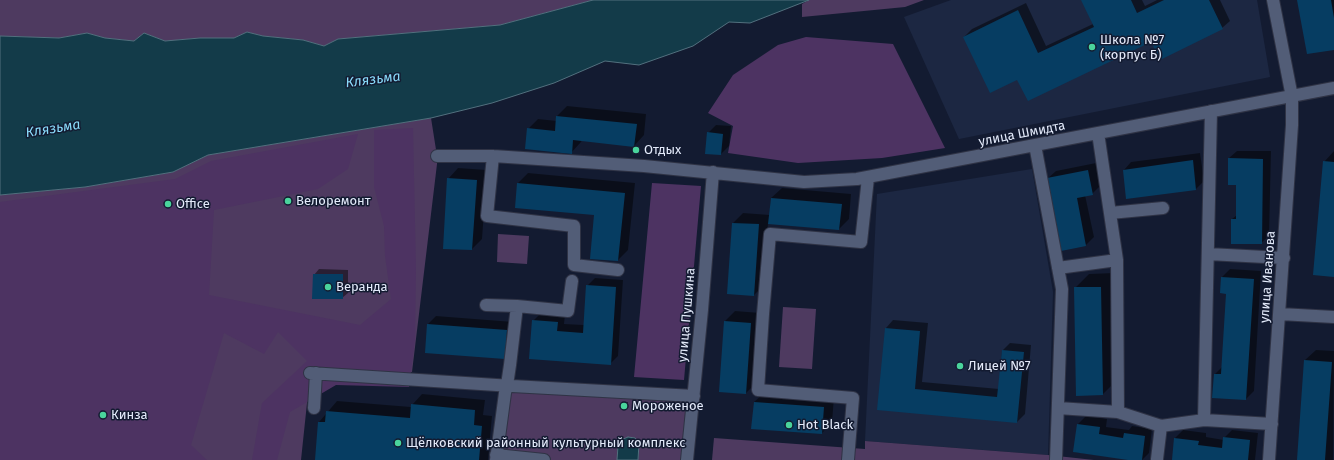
<!DOCTYPE html>
<meta charset="utf-8">
<style>
body{margin:0}
canvas{display:block;background:#131b31}
</style>
<canvas width="1334" height="460"></canvas>
<script>
const ctx = document.querySelector('canvas').getContext('2d');
ctx.lineJoin = 'round';
function fill(path, color) { ctx.fillStyle = color; ctx.fill(path, 'evenodd'); }
const shape = rows => new Path2D(rows.map(r => 'M' + r).join(''));
function stroke(path, color, width, dash) { ctx.strokeStyle = color; ctx.lineWidth = width; ctx.lineCap = dash ? 'butt' : 'round'; ctx.setLineDash(dash || []); ctx.stroke(path); }
function label(font, color, halo, rows, align = 'center') {
  ctx.font = font + ' "Fira Sans",sans-serif'; ctx.lineWidth = 3; ctx.setLineDash([]); ctx.textBaseline = 'middle'; ctx.strokeStyle = halo; ctx.fillStyle = color; for (const [text, x, y, turn = 0] of rows) {
    ctx.save(); ctx.translate(x, y); ctx.rotate((+turn || 0) * Math.PI / 180); ctx.textAlign = isNaN(turn) ? turn : align; if (halo) ctx.strokeText(text, 0, 0); ctx.fillText(text, 0, 0); ctx.restore();
  }
}
fill(shape([
 [951,0,1257,0,1270,77,959,139,904,17],
 [1032,169,1053,292,1048,455,865,441,877,194]
]), '#1c2742');
fill(shape([
 [0,0,593,0,500,25,338,39,324,46,303,40,263,36,247,32,234,38,200,38,165,41,144,33,134,41,105,38,87,33,59,38,0,36],
 [809,0,924,0,905,7,802,17,802,4],
 [431,118,437,156,437,164,412,372,311,365,301,460,0,460,0,195,85,187,173,172,208,155],
 [498,234,529,236,527,264,497,262],
 [783,307,816,309,812,369,779,367],
 [507,385,694,396,687,460,638,460,639,447,618,446,617,460,496,460],
 [714,438,865,449,865,441,1048,455,1094,460,712,460]
]), '#4e3a60');
fill(shape([
 [806,37,893,44,945,148,882,158,798,163,728,153,733,126,708,113,733,75,778,45],
 [413,128,416,269,415,339,409,387,336,385,290,412,277,460,252,460,262,403,307,361,278,332,264,354,224,333,191,445,207,460,0,460,0,202,175,179,211,161,358,134,348,169,318,189,214,210,209,295,360,325,391,299,385,256,384,226,374,187,374,130],
 [652,183,701,186,684,380,634,377]
]), '#4d3362');
const water = shape([
 [593,0,809,0,750,23,729,22,693,46,639,65,605,61,554,83,492,103,431,118,208,155,173,172,85,187,0,195,0,36,59,38,87,33,105,38,134,41,144,33,165,41,200,38,234,38,247,32,263,36,303,40,324,46,338,39,500,25,593,0],
 [628,437,635,438,639,443,638,460,617,460,618,446,621,440,628,437]
]);
fill(water, '#133b49');
stroke(water, '#52707e', 1);
fill(shape([
 [1082,0,1142,0,1145,6,1157,0,1220,0,1230,21,1222,28,1152,41,1018,78,964,37,972,29,1026,3,1046,46,1093,24],
 [1298,0,1334,0,1334,49],
 [567,106,646,114,644,135,634,146,582,140,581,142,571,153,528,129,538,119,557,121,557,116],
 [716,125,731,126,729,146,721,154,708,133],
 [1237,151,1271,151,1269,236,1261,243,1232,219,1237,215,1237,184,1229,158],
 [1334,151,1334,276,1324,162],
 [1200,153,1204,181,1196,189,1127,198,1124,170,1131,162],
 [1096,163,1100,186,1092,194,1085,195,1094,237,1086,245,1048,178,1056,171],
 [458,168,487,170,482,239,472,249,448,179],
 [528,173,635,183,628,250,618,260,595,214,518,183],
 [782,188,851,194,849,219,839,229,768,223,764,285,754,295,733,223,743,213,770,215,771,198],
 [319,269,348,270,348,293,342,298,314,275],
 [1230,269,1261,271,1254,391,1246,399,1215,374,1223,366,1227,293,1222,277],
 [1114,273,1117,380,1103,394,1075,288,1089,274],
 [595,278,623,280,618,356,610,364,533,321,541,313,565,315,564,324,584,325,587,286],
 [735,311,761,313,756,383,746,393,725,321],
 [436,316,514,322,504,358,428,324],
 [893,320,928,323,922,382,999,389,1002,351,1010,343,1031,345,1025,414,1017,422,878,409,886,328],
 [1316,350,1334,351,1333,460,1298,460,1305,360],
 [765,392,834,397,832,423,822,433,754,402],
 [422,394,485,400,483,415,492,416,488,460,316,460,319,422,337,401,411,407,412,405],
 [625,402,628,402,628,405,626,407,623,404],
 [1086,416,1107,419,1106,427,1129,430,1132,426,1152,429,1149,453,1142,460,1135,460,1074,452,1078,424],
 [1183,430,1206,433,1206,437,1224,440,1224,438,1232,430,1258,433,1255,460,1173,460,1175,438]
]), '#0007');
fill(shape([
 [1081,0,1131,0,1137,13,1164,0,1209,0,1223,29,1160,60,1151,42,1028,101,1017,80,990,93,963,37,1018,10,1038,53,1094,27],
 [1297,0,1331,0,1334,18,1334,50,1307,54],
 [556,116,637,124,634,147,573,140,572,154,525,149,527,128,555,131],
 [707,132,723,134,721,155,705,154],
 [1228,158,1263,159,1262,244,1231,244,1231,219,1236,219,1236,185,1228,185],
 [1193,160,1196,190,1126,199,1123,170],
 [1323,161,1334,162,1334,277,1313,275],
 [1088,170,1093,195,1077,198,1086,246,1061,251,1047,178],
 [447,178,477,180,472,250,443,249],
 [517,183,625,193,618,261,590,259,594,215,515,208],
 [771,198,842,204,839,230,768,224],
 [732,223,759,224,754,296,727,294],
 [313,274,343,274,343,299,312,299],
 [1221,277,1254,279,1246,400,1212,398,1214,374,1221,374,1226,294,1220,293],
 [586,285,616,287,611,365,529,359,532,320,558,322,557,331,583,333],
 [1074,287,1101,287,1103,395,1076,396],
 [724,321,751,323,746,394,719,392],
 [427,324,507,330,505,359,425,353],
 [885,328,920,331,915,389,997,397,1002,350,1024,352,1017,423,877,410],
 [1304,360,1332,362,1325,460,1297,460],
 [754,402,824,407,822,434,751,429],
 [411,404,475,410,474,425,482,426,479,460,315,460,318,422,325,422,326,411,410,418],
 [622,404,627,404,626,408,621,408],
 [1077,424,1100,427,1099,434,1123,438,1124,433,1145,436,1142,460,1128,460,1073,452],
 [1223,437,1250,440,1248,460,1172,460,1174,438,1199,441,1198,445,1222,448]
]), '#063d62');
const minor = shape([
 [1098,133,1117,260,1118,412],
 [1035,145,1062,289,1056,460],
 [437,156,493,156,644,166,804,182,857,179,1334,88],
 [493,156,487,216,574,226,574,265,618,270],
 [1110,213,1163,208],
 [1208,254,1284,258],
 [1058,268,1117,260],
 [486,305,517,306],
 [1280,314,1334,317],
 [310,373,512,386,694,396],
 [314,408,316,373],
 [1058,408,1118,412,1161,426,1204,420,1272,424],
 [1204,420,1211,111],
 [496,455,544,460],
 [1157,459,1161,426],
 [496,460,505,393,507,385,510,365,517,306,568,311,572,281],
 [687,460,702,310,713,172],
 [848,460,853,398,758,390,763,314,770,234,861,242,868,178],
 [1269,460,1292,125,1292,97,1273,0]
]);
stroke(minor, '#2f3345', 14);
stroke(minor, '#525d77', 12);
for (const [x, y, r, color] of [
 [1092,47,4,"#4ad49c"],
 [636,150,4,"#4ad49c"],
 [288,201,4,"#4ad49c"],
 [168,204,4,"#4ad49c"],
 [328,287,4,"#4ad49c"],
 [960,366,4,"#4ad49c"],
 [624,406,4,"#4ad49c"],
 [103,415,4,"#4ad49c"],
 [789,425,4,"#4ad49c"],
 [398,443,4,"#4ad49c"]
]) { const dot = new Path2D(); dot.arc(x, y, r, 0, 2 * Math.PI); ctx.fillStyle = color; ctx.fill(dot); stroke(dot, '#131b31', 1.5); }
label('13px', '#e4ebfb', '#131b31', [
 ["Школа №7",1100,40],
 ["(корпус Б)",1100,55],
 ["Отдых",644,150],
 ["Велоремонт",296,201],
 ["Office",176,204],
 ["Веранда",336,287],
 ["Лицей №7",968,366],
 ["Мороженое",632,406],
 ["Кинза",111,415],
 ["Hot Black",797,425],
 ["Щёлковский районный культурный комплекс",406,443]
], 'left');
label('13px', '#e4ebfb', '#131b31', [
 ["улица Шмидта",1022,134,-11],
 ["улица Иванова",1268,277,-86],
 ["улица Пушкина",687,315,-85]
]);
label('italic 14px', '#89dbfb', '#131b31', [
 ["Клязьма",373,80,-7],
 ["Клязьма",53,129,-9]
]);
</script>
